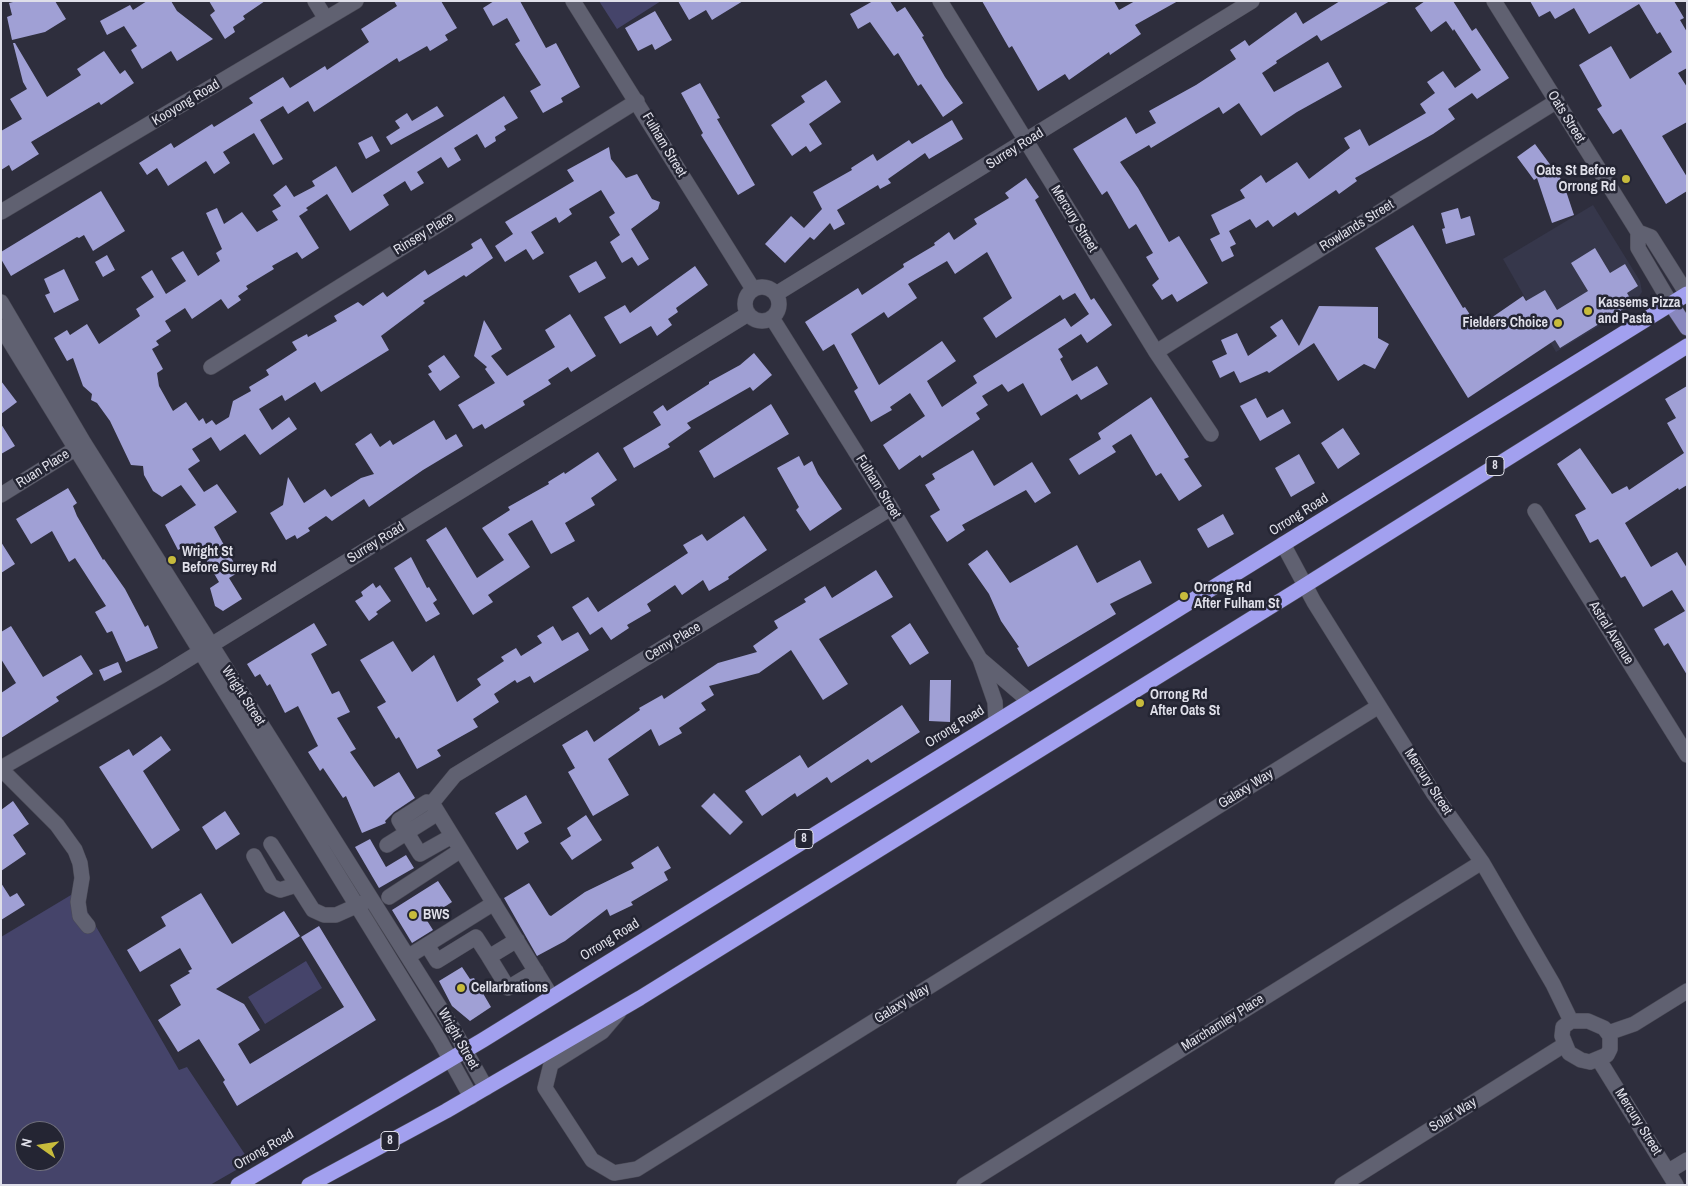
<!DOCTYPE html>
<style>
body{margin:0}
#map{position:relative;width:1688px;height:1186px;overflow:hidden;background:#2e2e3d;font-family:"Archivo Narrow",sans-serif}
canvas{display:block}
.frame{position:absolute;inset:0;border:2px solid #dfdfe9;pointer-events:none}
.north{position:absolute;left:15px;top:1121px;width:50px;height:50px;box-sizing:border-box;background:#242533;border:1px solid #6f6f7c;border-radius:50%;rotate:283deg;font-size:14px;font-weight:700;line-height:20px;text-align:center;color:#dfdfe9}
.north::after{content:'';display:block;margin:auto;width:18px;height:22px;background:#c7bb3c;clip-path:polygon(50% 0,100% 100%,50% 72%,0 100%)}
</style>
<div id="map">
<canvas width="1688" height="1186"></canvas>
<div class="frame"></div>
<div class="north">N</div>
</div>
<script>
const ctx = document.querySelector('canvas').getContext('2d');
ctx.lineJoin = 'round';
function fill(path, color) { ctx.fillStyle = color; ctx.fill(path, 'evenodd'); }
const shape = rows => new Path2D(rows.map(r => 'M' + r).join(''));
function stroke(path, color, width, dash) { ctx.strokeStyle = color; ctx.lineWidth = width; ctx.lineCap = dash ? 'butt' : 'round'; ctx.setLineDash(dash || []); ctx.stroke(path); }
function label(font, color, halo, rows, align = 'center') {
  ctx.font = font + ' "Archivo Narrow",sans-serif'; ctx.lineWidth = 5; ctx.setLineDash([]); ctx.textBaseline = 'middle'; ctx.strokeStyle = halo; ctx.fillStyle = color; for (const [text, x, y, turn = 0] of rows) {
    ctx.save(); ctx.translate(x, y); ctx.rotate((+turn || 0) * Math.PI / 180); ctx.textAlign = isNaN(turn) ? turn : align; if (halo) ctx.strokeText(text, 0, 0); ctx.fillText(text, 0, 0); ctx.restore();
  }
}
fill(shape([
 [1593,205,1640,281,1642,292,1632,306,1556,352,1503,259]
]), '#36374b');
fill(shape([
 [599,1,661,1,617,29],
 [76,892,179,1070,187,1067,250,1162,210,1185,1,1185,1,937],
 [25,1131,55,1131,55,1161,25,1161],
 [306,961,322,988,265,1024,248,997]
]), '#45446a');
fill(shape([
 [17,1,55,1,66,19,45,32,12,40,7,17,12,15,9,3],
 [147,1,171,1,177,11,213,39,177,61,171,51,142,69,131,50,137,46,124,26,107,35,100,21,130,5,133,10],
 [209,1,265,1,243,16,245,19,233,27,235,32,225,39,210,15,215,11],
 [394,1,441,1,457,28,445,35,448,40,430,51,427,46,399,62,397,58,314,112,308,101,288,114,283,106,260,120,283,159,273,165,254,133,223,152,230,163,214,174,206,161,168,186,157,168,147,175,139,163,171,143,174,148,212,124,214,127,253,103,249,98,283,77,290,88,325,66,327,70,369,42,361,29,397,6],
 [494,1,520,1,546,48,556,43,580,87,561,98,563,102,543,113,530,91,541,85,515,44,520,41,507,18,493,26,483,8],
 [678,1,743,1,712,20,706,10,689,20],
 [873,1,890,1,897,12,905,7,924,36,922,37,945,77,963,103,943,117,921,84,918,86,898,53,894,56,870,22,858,29,850,14],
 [982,1,1114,1,1119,10,1135,1,1178,1,1135,25,1141,34,1110,55,1109,52,1069,80,1065,74,1038,91,1012,46,1009,48],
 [1340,1,1390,1,1321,41,1317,35,1276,61,1277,63,1262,73,1274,92,1328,62,1342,87,1297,112,1261,136,1239,103,1223,114,1219,107,1151,148,1149,145,1120,162,1138,188,1169,242,1179,236,1208,283,1177,302,1172,294,1162,300,1152,285,1159,279,1146,257,1153,253,1136,224,1129,229,1107,191,1102,195,1073,149,1126,117,1136,134,1156,123,1149,111,1196,85,1236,59,1230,50,1245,40,1249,46,1296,12,1303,24],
 [1425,1,1453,1,1472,31,1476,28,1509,78,1477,99,1472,93,1448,109,1455,119,1433,134,1355,178,1357,181,1339,194,1336,190,1298,216,1295,212,1273,227,1268,220,1256,228,1250,219,1229,231,1236,244,1230,247,1234,256,1222,262,1210,239,1220,234,1211,215,1245,198,1240,190,1261,175,1266,183,1297,162,1309,179,1350,148,1344,138,1360,129,1369,146,1426,113,1420,104,1435,93,1427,82,1443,71,1455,88,1481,70,1454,29,1453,31,1446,21,1431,32,1415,8],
 [1530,1,1674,1,1684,18,1680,20,1687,32,1687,68,1678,73,1687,87,1687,122,1662,136,1687,177,1687,191,1666,204,1621,129,1613,134,1597,109,1602,106,1579,65,1611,46,1630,79,1672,52,1660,32,1657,34,1639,4,1589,34,1574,8,1555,19,1550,11,1539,17],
 [655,11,672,40,655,50,652,44,638,51,625,28],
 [13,43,15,43,47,97,81,75,77,69,104,51,120,74,125,70,134,83,101,105,99,102,31,142,39,154,12,171,9,165,1,170,1,131,22,119,10,99,27,89,23,82],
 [826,80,841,102,809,124,822,144,810,152,806,146,792,156,771,125,805,102,801,96],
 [700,83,720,118,717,119,755,185,738,195,701,135,703,133,681,93],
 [504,96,518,118,504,126,506,130,495,137,496,141,485,148,477,134,454,148,461,160,448,168,441,157,417,172,424,183,411,191,405,181,383,195,389,205,350,231,327,194,306,208,308,210,299,216,319,248,302,259,297,252,272,266,274,269,246,286,248,289,238,296,241,300,228,309,221,299,192,319,185,308,165,321,171,331,156,341,159,345,152,349,163,369,157,373,159,386,173,411,186,402,199,421,203,418,206,424,212,420,216,425,229,417,233,401,251,391,249,387,269,375,266,370,297,350,292,342,307,334,308,337,337,321,334,316,358,302,363,306,383,292,387,297,425,270,428,275,473,248,471,244,481,238,493,258,466,277,464,275,423,301,425,303,381,336,389,350,321,392,315,382,285,401,282,395,259,409,272,430,289,417,297,429,260,455,245,434,220,451,211,437,192,449,200,461,188,469,204,492,217,484,237,512,214,527,239,572,229,578,242,599,223,611,215,606,210,588,219,582,202,553,195,558,187,545,178,550,165,525,196,505,181,485,162,497,153,491,144,475,143,466,131,465,110,421,97,403,91,400,92,394,83,386,73,358,67,361,54,338,67,330,70,335,87,324,99,344,140,316,136,309,154,297,141,277,152,270,166,294,186,281,171,258,183,251,198,276,220,261,216,253,222,249,206,213,217,208,224,224,242,212,257,232,278,220,272,211,281,206,273,195,286,185,294,197,315,186,312,181,336,166,352,193],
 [437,106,444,116,391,145,386,137,400,128,395,121,407,113,412,121],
 [952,120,963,139,929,159,925,153,888,179,891,183,880,189,878,185,837,210,845,224,834,230,830,223,814,240,810,237,785,263,765,244,791,216,804,228,822,209,813,192,852,170,851,168,873,154,877,161,909,140,912,144],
 [372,136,380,151,366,159,358,143],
 [1535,144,1563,182,1574,215,1552,223,1537,178,1534,180,1517,157],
 [609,147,611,159,626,178,637,174,652,199,660,202,658,209,631,229,649,259,638,266,632,257,622,263,610,242,620,235,609,217,615,213,601,190,569,209,572,214,559,223,556,217,531,232,544,253,533,260,526,249,505,262,495,246,513,234,505,222,574,181,567,170],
 [1026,178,1039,197,1035,200,1091,300,1094,298,1112,325,1087,343,1081,334,1058,349,1063,357,1060,359,1072,381,1097,366,1108,384,1081,400,1077,394,1041,416,1023,383,1008,392,1002,384,982,396,988,405,976,413,980,419,922,458,920,455,899,470,883,445,925,416,910,393,890,407,892,410,871,422,854,391,858,388,834,344,823,351,805,322,858,288,862,295,904,267,903,264,935,245,934,243,949,232,954,240,977,224,974,219,1009,198,1005,193],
 [987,252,1012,298,983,318,996,338,1060,295,1063,300,1075,293,1089,314,1071,327,1065,318,973,376,977,383,942,407,927,381,956,361,942,341,879,385,851,334,884,312,888,318,917,298,908,284,947,261,955,274],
 [101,191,125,231,93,251,84,235,79,238,77,237,11,276,1,259,1,252],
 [1458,208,1461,219,1470,216,1475,235,1446,244,1442,229,1445,228,1441,213],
 [1413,225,1463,308,1465,307,1478,327,1523,296,1526,301,1545,290,1557,310,1588,291,1571,263,1595,248,1610,273,1625,264,1638,286,1627,293,1633,303,1560,348,1555,340,1468,398,1375,248],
 [107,255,115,270,103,277,95,262],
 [596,261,606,278,579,293,569,276],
 [695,266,708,285,676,308,678,312,668,319,672,325,657,336,651,326,620,344,604,317,625,305,630,313],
 [64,269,79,300,54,313,45,295,50,293,44,279],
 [1319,306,1378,307,1378,338,1389,344,1375,369,1364,364,1338,381,1314,343,1269,373,1267,371,1240,383,1234,371,1220,378,1212,361,1227,354,1221,340,1237,333,1248,356,1277,336,1270,327,1282,319,1299,346],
 [570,314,596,356,571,372,568,367,548,380,551,384,523,401,525,405,485,429,482,424,473,429,458,405,495,383,485,369,487,367,474,356,484,320,502,349,491,356,507,376,555,347,545,330],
 [754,353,772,375,753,391,750,387,687,423,691,428,668,444,670,447,634,468,623,448,661,425,653,412,663,405,667,411,709,384,709,382,740,365],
 [444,355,460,377,440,391,428,374,432,372,428,366],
 [1,381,17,402,1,414],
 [1687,386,1687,485,1679,490,1678,488,1625,523,1651,567,1677,552,1687,568,1687,675,1668,643,1664,646,1654,629,1685,611,1672,590,1643,607,1625,576,1621,578,1598,539,1590,543,1575,515,1586,509,1557,464,1580,448,1612,494,1627,486,1629,490,1684,453,1667,423,1676,418,1665,399],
 [1151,397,1189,457,1184,459,1202,486,1179,501,1161,473,1156,476,1131,434,1112,446,1116,452,1079,475,1069,459,1101,439,1098,433],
 [1256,398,1267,418,1283,409,1291,423,1260,441,1240,406],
 [771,404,789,434,714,478,699,451],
 [434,420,446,440,456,434,463,446,423,470,369,507,364,499,332,521,326,516,308,528,310,531,297,539,295,535,286,540,270,513,283,505,288,477,304,503,325,489,331,497,361,478,374,474,355,444,371,433,380,447,390,440,393,445],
 [1,424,15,446,1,454],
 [1343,428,1360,454,1338,469,1321,443],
 [973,450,994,486,1032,462,1051,493,1035,503,1026,490,962,525,965,530,947,542,930,516,940,510,925,485,935,479,932,474],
 [598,452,617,480,591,498,595,505,565,523,575,541,551,554,532,520,508,534,530,567,488,595,493,602,473,615,426,540,446,527,477,578,504,560,482,528,510,510,508,507,549,484,548,482,564,472,565,474],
 [1299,454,1315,483,1291,497,1275,468],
 [799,456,804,466,812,461,818,474,842,509,810,531,796,510,799,507,777,468],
 [68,488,77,503,73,506,77,516,103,560,104,559,125,589,145,627,148,625,158,648,126,662,112,631,107,633,95,612,106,606,75,558,69,562,52,531,31,544,16,519],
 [1223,514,1234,534,1208,548,1197,529],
 [744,516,767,550,728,577,729,579,709,591,703,580,682,595,675,585,647,604,651,611,627,625,629,628,611,640,602,627,590,635,572,607,588,597,598,612,688,553,683,545,702,534,707,541],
 [1,542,15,564,1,573],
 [1077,545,1097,583,1140,560,1152,583,1110,604,1116,614,1028,667,1017,648,1019,647,1001,621,989,594,968,564,987,550,1010,583],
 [411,557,427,588,429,587,437,600,433,603,440,614,426,622,394,568],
 [876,570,893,597,819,639,848,684,823,700,791,650,759,673,709,686,714,695,701,703,706,710,679,728,682,733,659,746,651,729,608,759,629,795,593,816,568,772,575,768,562,745,587,730,594,742,640,710,639,708,662,695,664,699,718,663,757,652,753,646,778,628,774,621,806,602,804,599,825,586,832,598],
 [373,583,376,588,380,585,391,601,376,612,378,614,369,621,355,601,363,596,361,592],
 [314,623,327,645,311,654,332,694,339,691,350,712,337,718,356,749,350,752,374,787,399,772,415,798,394,812,385,821,386,823,362,833,346,796,343,798,323,768,320,771,308,752,318,746,298,706,285,713,270,684,267,686,260,674,255,677,247,664],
 [910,623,929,653,910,665,891,636],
 [11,626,43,677,81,655,93,674,56,697,59,701,1,738,1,693,16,683,1,659,1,632],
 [553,626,562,641,578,632,589,650,534,683,530,676,517,683,515,680,494,694,499,702,473,719,478,727,437,750,441,756,417,769,399,737,396,739,377,707,386,702,360,660,393,641,412,672,434,655,457,702,481,685,477,679,504,661,501,657,516,648,521,656,542,643,537,636],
 [118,662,122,672,104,681,99,670],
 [930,680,951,680,950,722,929,721],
 [902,705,920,732,871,763,868,759,831,783,827,777,797,797,795,793,762,816,745,791,800,755,808,768],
 [161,736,171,750,143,771,180,830,152,849,99,767,129,749,133,756],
 [714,793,743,822,730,835,701,806],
 [526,795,542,823,524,833,529,842,517,850,495,813],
 [13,801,29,824,13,835,26,854,1,871,1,810],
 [225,811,240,834,216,850,202,827],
 [586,815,602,840,572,860,560,843,571,836,567,828],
 [370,839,386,867,406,855,414,868,379,888,355,847],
 [658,846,671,868,664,872,668,880,631,902,633,905,610,916,607,909,565,941,537,956,504,898,529,883,549,915,551,916,585,892,634,868,631,863],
 [438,881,452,902,426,919,433,930,412,943,392,910],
 [1,883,10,897,17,893,25,905,1,920],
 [201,893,232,944,284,911,300,936,216,989,244,1004,260,1030,238,1044,250,1064,344,1007,301,937,319,926,376,1020,237,1106,223,1082,225,1080,199,1039,178,1052,158,1020,181,1005,170,985,190,973,188,971,192,969,180,948,140,972,127,950,166,926,161,917],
 [462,967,470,979,474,978,491,1007,470,1021,452,1006,439,981]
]), '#a0a0d5');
const minor = shape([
 [315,1,326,19],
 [573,1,753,289],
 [940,1,1156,352,1211,434],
 [1494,1,1638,232,1638,248,1671,304],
 [1,212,356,1],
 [1638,232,1651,237,1687,294],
 '745 304a17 17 0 1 1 34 0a17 17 0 1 1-34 0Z',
 [776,294,1252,1],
 [1,302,84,443,454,1030,486,1088],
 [772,318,891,508,980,659,995,702,996,721],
 [1,327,439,1039,471,1097],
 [1156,352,1557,101],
 [211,367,637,101],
 [1,495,83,444],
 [1535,511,1687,755],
 [1283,544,1314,602,1434,794,1482,862,1553,984,1571,1021],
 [980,659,1029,701],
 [1,768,161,676,748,314],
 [1,769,57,825,75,850,80,863,82,878,78,902,80,916,88,926],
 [432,803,455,775,891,508],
 [432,803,551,996],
 [432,803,427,802,399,820,420,854,452,836],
 [271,844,313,910,324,915,336,915,365,902],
 [387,845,438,813],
 [254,856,271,886,280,890,296,885],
 [389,897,461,850],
 [517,940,489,957,508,988,536,971],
 [427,945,437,961,476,937,489,957],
 [409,956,494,903],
 [619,1012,602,1032,551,1064,545,1088,592,1160,614,1173,637,1169,1379,706],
 [1571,1021,1588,1021,1604,1028,1610,1036,1610,1049,1607,1055,1590,1062,1581,1060,1569,1053,1562,1036,1563,1027,1571,1021],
 [1608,1033,1634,1024,1687,991],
 [1599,1060,1676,1185],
 [1669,1171,1687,1160],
 [964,1185,1482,862],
 [1342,1185,1564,1045]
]);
const major = shape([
 [1671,304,1687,328]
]);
const highway = shape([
 [238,1185,483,1040,1687,294],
 [309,1185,446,1111,640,998,1304,586,1687,346]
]);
stroke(minor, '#4b4b57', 16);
stroke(major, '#4b4b57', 16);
stroke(highway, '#4b4b57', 16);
stroke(minor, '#606171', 15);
stroke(major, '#8887bd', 15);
stroke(highway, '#a2a0ef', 15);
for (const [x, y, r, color] of [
 [1626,179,5,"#c7bb3c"],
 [1588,311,5,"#c7bb3c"],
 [1558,323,5,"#c7bb3c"],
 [172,560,5,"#c7bb3c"],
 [1184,596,5,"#c7bb3c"],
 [1140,703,5,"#c7bb3c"],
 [413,915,5,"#c7bb3c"],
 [461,988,5,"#c7bb3c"]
]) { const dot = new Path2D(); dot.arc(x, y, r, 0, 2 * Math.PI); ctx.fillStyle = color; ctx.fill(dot); stroke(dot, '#242533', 2); }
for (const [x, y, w] of [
 [1495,466,18],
 [804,839,18],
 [390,1141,18]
]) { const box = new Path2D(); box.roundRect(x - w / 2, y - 9.5, w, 19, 4); ctx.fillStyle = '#242533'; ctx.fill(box); stroke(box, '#dfdfe9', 1); }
label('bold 12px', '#dfdfe9', null, [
 ["8",1495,466],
 ["8",804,839],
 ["8",390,1141]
]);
label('14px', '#dfdfe9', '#242533', [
 ["Kooyong Road",186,103,-31],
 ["Oats Street",1566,117,58],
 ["Fulham Street",664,145,59],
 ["Surrey Road",1015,149,-32],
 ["Mercury Street",1074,219,58],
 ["Rowlands Street",1357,226,-32],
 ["Rinsey Place",424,234,-32],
 ["Ruan Place",43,469,-32],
 ["Fulham Street",878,487,58],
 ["Orrong Road",1299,515,-32],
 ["Surrey Road",376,543,-32],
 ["Astral Avenue",1611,633,58],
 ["Cemy Place",673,642,-31],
 ["Wright Street",243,696,57],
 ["Orrong Road",955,727,-32],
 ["Mercury Street",1428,782,57],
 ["Galaxy Way",1246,789,-32],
 ["Orrong Road",610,940,-32],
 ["Galaxy Way",902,1004,-32],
 ["Marchamley Place",1223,1023,-32],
 ["Wright Street",458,1039,60],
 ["Solar Way",1453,1115,-32],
 ["Mercury Street",1638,1122,58],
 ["Orrong Road",264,1150,-30]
]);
label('bold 14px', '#dfdfe9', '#242533', [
 ["Oats St Before",1616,171,"right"],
 ["Orrong Rd",1616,187,"right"],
 ["Kassems Pizza",1598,303],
 ["and Pasta",1598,319],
 ["Fielders Choice",1548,323,"right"],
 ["Wright St",182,552],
 ["Before Surrey Rd",182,568],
 ["Orrong Rd",1194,588],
 ["After Fulham St",1194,604],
 ["Orrong Rd",1150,695],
 ["After Oats St",1150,711],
 ["BWS",423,915],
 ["Cellarbrations",471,988]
], 'left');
</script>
